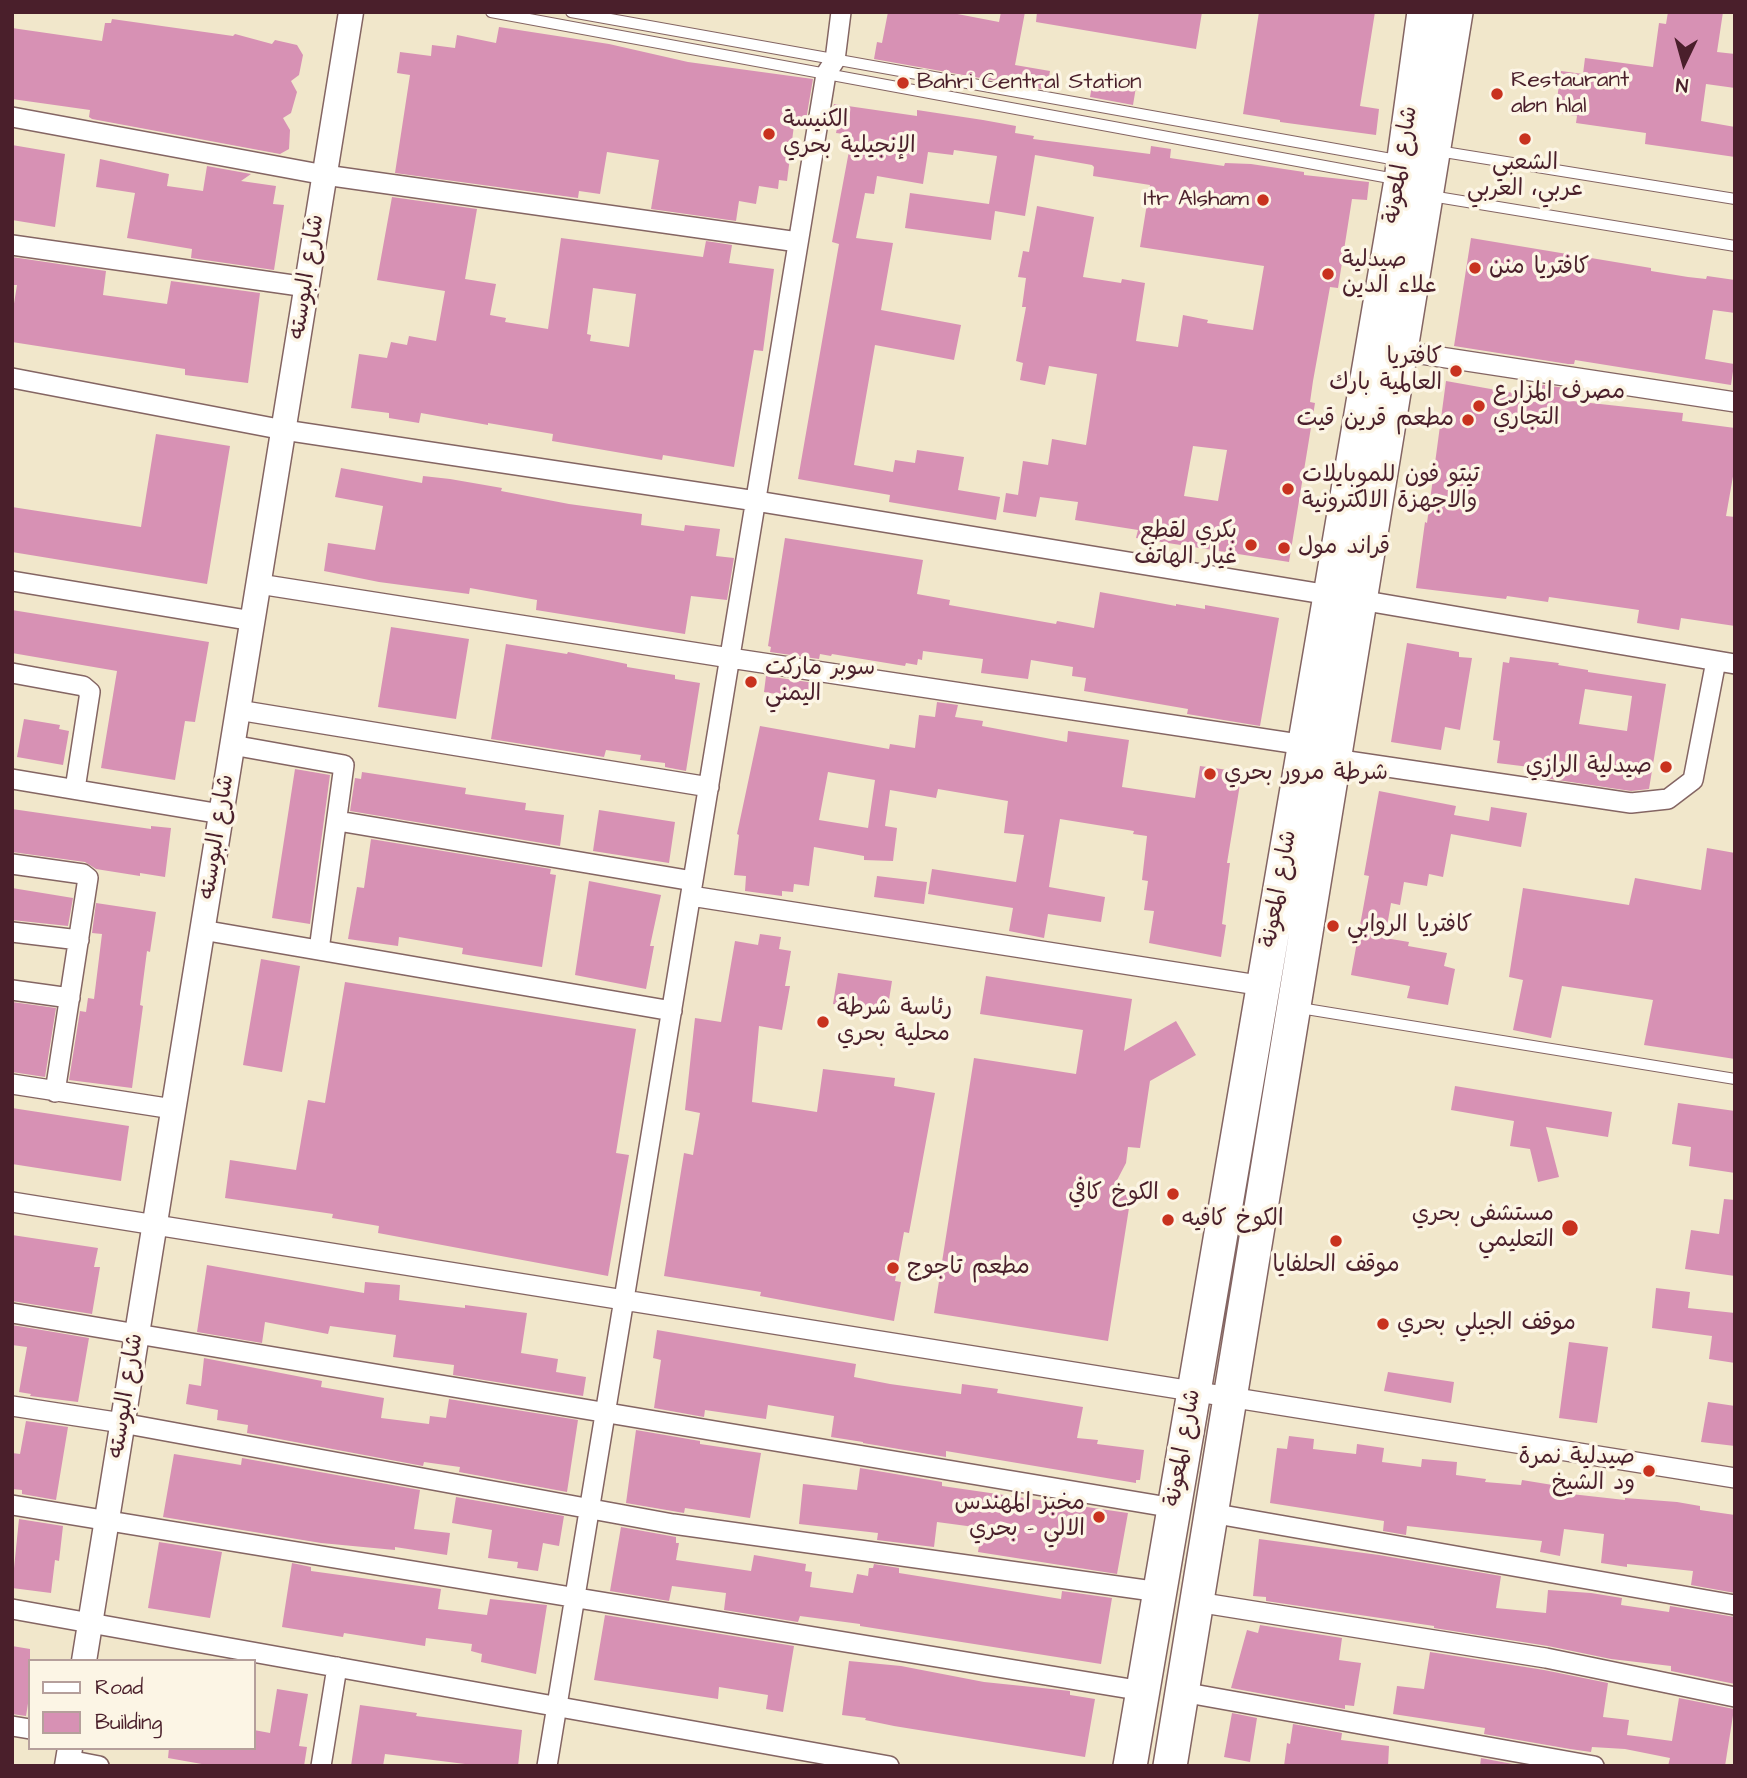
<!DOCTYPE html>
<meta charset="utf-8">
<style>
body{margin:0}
#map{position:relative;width:1747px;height:1778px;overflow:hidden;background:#f1e7cb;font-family:"Architects Daughter",sans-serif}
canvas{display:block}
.frame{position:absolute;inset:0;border:14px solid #4a1f2b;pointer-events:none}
.legend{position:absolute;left:28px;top:1659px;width:228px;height:91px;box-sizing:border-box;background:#fcf5e5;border:2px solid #b59f9b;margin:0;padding:9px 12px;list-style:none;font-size:21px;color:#4a1f2b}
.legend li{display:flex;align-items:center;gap:14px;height:35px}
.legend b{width:35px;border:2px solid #b59f9b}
.north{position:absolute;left:1649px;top:28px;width:70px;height:70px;-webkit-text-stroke:5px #fcf5e5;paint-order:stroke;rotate:185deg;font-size:19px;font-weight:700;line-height:28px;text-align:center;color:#4a1f2b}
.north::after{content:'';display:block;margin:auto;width:24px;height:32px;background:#4a1f2b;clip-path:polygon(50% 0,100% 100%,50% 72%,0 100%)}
</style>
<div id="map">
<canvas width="1747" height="1778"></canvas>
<div class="frame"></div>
<ul class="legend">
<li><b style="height:9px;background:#fff"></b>Road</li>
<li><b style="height:19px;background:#d791b4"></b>Building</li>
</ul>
<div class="north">N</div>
</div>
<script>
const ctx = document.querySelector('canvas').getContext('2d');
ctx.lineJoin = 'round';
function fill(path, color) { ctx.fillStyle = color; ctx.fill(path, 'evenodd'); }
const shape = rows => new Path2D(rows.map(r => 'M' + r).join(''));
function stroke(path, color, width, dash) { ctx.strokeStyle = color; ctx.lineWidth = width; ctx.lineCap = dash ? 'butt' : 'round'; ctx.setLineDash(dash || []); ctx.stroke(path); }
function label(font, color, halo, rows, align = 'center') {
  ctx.font = font + ' "Architects Daughter","Playpen Sans Arabic",sans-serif'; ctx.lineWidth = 7; ctx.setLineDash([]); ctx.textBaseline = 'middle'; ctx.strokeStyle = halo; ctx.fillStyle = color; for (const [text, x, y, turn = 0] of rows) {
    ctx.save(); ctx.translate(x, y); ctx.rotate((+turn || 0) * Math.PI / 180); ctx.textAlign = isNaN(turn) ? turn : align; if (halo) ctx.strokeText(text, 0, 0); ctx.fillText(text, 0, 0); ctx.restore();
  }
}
fill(shape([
 [888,12,947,12,999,22,1001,12,1025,12,1015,65,1050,71,1047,90,874,59,877,42,882,43],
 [1037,12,1202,12,1196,49,1036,22],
 [1259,12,1375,12,1360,106,1379,109,1376,135,1280,122,1280,120,1243,114],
 [1668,12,1723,12,1717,52,1735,54,1735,88,1706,84,1701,121,1735,127,1735,157,1645,144,1646,133,1576,123,1577,116,1555,113,1561,71,1583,74,1585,58,1653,67,1659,23,1666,24],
 [112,19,233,36,235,34,272,44,275,40,297,45,303,55,299,75,291,81,297,92,291,113,283,118,290,130,289,149,280,154,92,119,89,117,90,110,12,99,12,28,102,41,105,23,111,23],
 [499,27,609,44,688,62,813,79,806,120,799,119,798,125,794,125,787,181,779,180,778,189,759,186,756,204,739,201,736,221,651,209,659,160,607,152,600,194,579,191,578,198,395,173,410,75,397,73,400,52,431,56,432,45,455,48,457,35,496,43],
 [1093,80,1136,87,1133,105,1090,97],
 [834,104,917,116,917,110,983,120,1016,126,1015,133,1034,136,1033,139,1150,154,1151,146,1171,149,1170,158,1224,166,1225,163,1251,164,1304,172,1304,175,1369,182,1367,200,1352,199,1338,288,1330,287,1313,381,1310,402,1315,403,1289,562,1136,538,1138,530,1075,520,1078,502,1040,497,1036,517,1003,512,1006,493,1018,495,1023,461,1048,465,1052,439,1086,445,1097,374,1049,366,1045,385,1020,380,1023,363,1016,361,1026,307,1022,307,1026,278,1018,277,1023,251,1029,252,1037,206,1094,217,1083,277,1121,283,1122,279,1145,283,1136,341,1178,347,1183,315,1208,320,1207,323,1253,330,1264,266,1140,247,1150,185,1093,176,1094,167,1092,165,1035,155,1025,216,995,211,991,240,905,228,910,193,989,204,997,156,954,150,953,155,928,152,923,184,877,176,874,194,865,193,856,238,893,243,881,310,961,325,954,360,875,345,854,465,893,472,895,460,915,463,917,450,964,457,958,490,1000,497,996,520,889,502,890,495,798,479,839,244,832,242,852,135,836,133,838,124,830,123],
 [1193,446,1227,450,1218,501,1184,496],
 [12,145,65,154,55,227,12,220],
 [100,159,169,174,167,186,203,191,207,166,251,174,241,181,276,186,273,204,284,205,274,270,191,258,192,249,127,238,135,193,96,187],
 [392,197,477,209,465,279,496,284,490,315,506,318,505,322,548,329,561,238,703,257,706,241,732,245,729,263,774,269,763,351,754,350,734,467,663,455,662,460,552,441,553,434,488,423,488,425,421,413,419,423,389,418,389,413,351,408,359,354,387,358,391,342,407,345,409,336,436,341,445,291,377,280],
 [593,288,636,294,629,347,590,341,591,335,587,334],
 [1471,238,1651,268,1651,271,1688,277,1706,279,1707,276,1735,280,1735,313,1713,310,1705,359,1734,364,1731,385,1575,360,1574,364,1568,364,1454,346],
 [12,257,106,271,103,295,167,304,171,281,260,293,248,383,185,375,185,369,12,342,12,316,17,285,12,285],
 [1446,381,1530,396,1531,383,1565,388,1563,400,1683,413,1682,421,1735,428,1735,465,1726,516,1735,517,1735,626,1681,618,1679,630,1637,623,1639,610,1549,597,1548,602,1507,596,1506,599,1416,588,1425,522,1427,523],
 [156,434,230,446,207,584,12,552,12,507,141,527],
 [341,468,422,483,423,476,450,479,502,488,501,491,569,504,642,514,641,525,684,531,685,525,720,529,716,556,734,558,727,600,691,596,685,634,536,610,537,600,470,588,469,594,379,582,324,571,328,543,375,550,383,506,335,497],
 [785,538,923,560,917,594,950,600,949,605,1056,624,1057,621,1094,628,1100,592,1176,606,1176,604,1205,609,1205,605,1279,618,1260,726,1187,714,1188,709,1084,691,1086,678,1072,676,1073,667,1031,660,1028,679,981,673,983,659,923,651,922,660,918,659,917,665,906,663,905,666,832,654,831,656,820,654,819,659,770,652,771,647,768,646],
 [12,610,209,642,195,722,185,721,175,780,101,768,117,671,12,653],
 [391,627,469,639,456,719,378,707],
 [1407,643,1459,652,1459,657,1472,658,1460,730,1445,727,1441,750,1391,742],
 [506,644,567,654,568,652,627,664,627,667,675,675,675,679,700,683,686,771,665,767,665,763,640,760,641,755,606,750,604,757,491,739],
 [1510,657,1559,663,1558,665,1588,670,1588,672,1666,684,1649,789,1631,791,1544,778,1546,769,1497,763,1500,741,1493,740,1503,662,1509,663],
 [1585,689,1632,696,1627,731,1579,724],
 [766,676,815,683,811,700,764,692],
 [937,702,958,705,955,717,983,721,982,726,1067,742,1068,731,1129,740,1122,787,1195,798,1200,766,1242,772,1227,863,1230,863,1222,924,1226,925,1221,957,1149,943,1154,911,1144,910,1148,881,1142,880,1147,836,1133,834,1134,831,1060,819,1049,887,1105,897,1101,922,1048,914,1044,938,1009,931,1013,908,928,894,932,869,1016,882,1024,835,1004,833,1008,801,938,789,936,798,890,790,885,826,897,828,893,861,864,860,864,856,814,847,809,886,794,884,793,892,782,891,782,896,745,891,746,876,734,875,739,835,737,834,760,726,889,749,890,744,915,748,919,715,935,717],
 [828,772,875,780,868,828,819,820],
 [24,719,60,725,59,729,69,731,63,765,17,757],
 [295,769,330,775,310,924,272,918],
 [362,772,466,788,465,794,526,803,525,810,564,815,560,846,350,811,355,778,361,779],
 [1379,791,1456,806,1454,815,1489,821,1491,807,1527,813,1521,847,1451,834,1443,877,1429,874,1427,886,1404,882,1400,905,1391,903,1385,938,1409,942,1408,946,1447,953,1444,966,1455,969,1448,1005,1407,998,1410,986,1351,975,1369,876,1364,875],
 [12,809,151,829,151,826,171,828,165,877,140,873,140,876,96,869,85,862,12,852],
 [599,810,675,822,669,863,593,851],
 [371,839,551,869,550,874,556,875,542,967,462,954,463,948,399,937,398,946,348,939,357,887,364,888],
 [1707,848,1735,853,1735,1059,1644,1045,1653,1000,1562,986,1551,1038,1513,1030,1523,980,1509,977,1523,888,1629,905,1635,878,1701,890],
 [877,876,927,882,924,904,874,897],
 [589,881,661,895,650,946,654,946,646,989,575,975],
 [12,888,73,898,68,926,12,920],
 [96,903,156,912,150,952,147,951,140,1005,143,1006,132,1088,69,1080,80,1011,86,1012,88,998,94,999,102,934,92,933],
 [760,934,781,937,779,949,791,951,785,986,790,986,782,1030,759,1026,752,1102,817,1112,823,1069,895,1078,894,1086,935,1093,909,1233,904,1232,895,1281,901,1282,894,1321,760,1296,761,1292,664,1276,684,1153,693,1155,700,1113,685,1110,695,1018,721,1022,735,941,758,945],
 [261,959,300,966,282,1072,243,1065],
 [838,973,892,981,887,1012,833,1004],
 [986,976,1132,999,1124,1051,1176,1021,1196,1055,1150,1081,1140,1148,1128,1147,1126,1163,1114,1186,1132,1189,1108,1341,934,1313,974,1058,1076,1074,1083,1030,980,1014],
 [345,982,636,1029,616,1153,629,1155,608,1276,378,1233,379,1226,332,1218,333,1214,225,1198,230,1160,296,1170,308,1100,325,1103],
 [12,1002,56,1008,45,1077,12,1072],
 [1455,1086,1612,1112,1608,1137,1546,1127,1559,1177,1538,1182,1530,1149,1510,1146,1514,1121,1451,1110],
 [1678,1103,1735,1111,1735,1173,1689,1166,1691,1147,1672,1144],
 [12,1108,129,1126,121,1181,12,1164],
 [1724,1199,1735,1200,1735,1276,1685,1269,1691,1230,1719,1234],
 [12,1235,98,1248,94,1267,100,1267,92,1314,12,1301],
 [207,1265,364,1293,365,1282,400,1285,399,1300,465,1308,465,1305,527,1313,521,1353,558,1359,556,1372,586,1377,583,1396,453,1375,454,1365,393,1357,396,1335,330,1326,328,1334,265,1322,262,1343,197,1332],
 [1656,1288,1690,1292,1688,1308,1735,1313,1735,1363,1709,1359,1712,1336,1652,1328],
 [12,1325,89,1338,78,1402,30,1396,31,1394,19,1392,27,1347,12,1345],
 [657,1330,856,1364,854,1377,890,1384,961,1394,962,1384,998,1389,997,1393,1083,1407,1077,1438,1098,1440,1097,1444,1144,1450,1140,1480,1136,1480,1136,1483,946,1451,946,1457,863,1443,863,1442,831,1437,834,1416,768,1405,766,1419,705,1410,704,1417,654,1408,661,1360,653,1358],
 [1569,1342,1608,1347,1597,1423,1559,1418],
 [204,1358,322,1381,321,1387,384,1398,381,1418,429,1424,430,1416,446,1418,449,1399,578,1420,567,1492,459,1472,460,1467,424,1462,423,1466,247,1433,248,1425,217,1420,218,1410,186,1404,189,1384,201,1386],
 [1388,1372,1454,1382,1451,1403,1384,1391],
 [1708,1402,1735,1406,1735,1446,1701,1442],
 [26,1421,68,1427,56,1500,22,1494,22,1490,12,1489,12,1453,20,1454],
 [636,1430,700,1441,700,1444,761,1453,750,1518,685,1508,684,1513,626,1503],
 [1289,1436,1314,1439,1313,1449,1356,1454,1357,1444,1384,1448,1382,1462,1421,1467,1422,1459,1457,1462,1456,1475,1486,1479,1485,1482,1521,1485,1522,1480,1571,1488,1571,1494,1625,1500,1625,1498,1677,1502,1700,1506,1700,1510,1735,1515,1735,1593,1691,1585,1693,1571,1627,1564,1627,1567,1601,1563,1604,1534,1564,1529,1560,1556,1540,1552,1542,1541,1407,1526,1406,1535,1383,1531,1384,1521,1270,1503,1277,1448,1287,1449],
 [174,1454,241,1465,242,1458,420,1490,414,1529,450,1533,447,1555,395,1547,395,1550,321,1543,163,1517],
 [860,1468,942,1482,942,1486,1128,1513,1117,1574,978,1552,982,1528,937,1522,934,1547,877,1540,878,1533,799,1524,803,1484,857,1490],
 [456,1497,564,1516,559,1546,543,1543,538,1571,517,1568,518,1562,488,1558,492,1530,452,1523],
 [19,1519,63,1526,59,1561,55,1560,51,1593,12,1588],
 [621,1527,676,1537,676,1543,679,1543,676,1560,751,1571,754,1555,806,1564,805,1571,812,1572,810,1587,853,1593,857,1574,868,1576,869,1568,873,1568,874,1564,899,1568,899,1573,1061,1599,1062,1591,1112,1598,1101,1664,860,1626,860,1624,800,1616,798,1622,724,1610,726,1593,672,1586,669,1601,610,1591],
 [1259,1539,1379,1555,1501,1576,1496,1608,1546,1613,1548,1590,1591,1593,1622,1598,1621,1605,1669,1612,1670,1606,1735,1617,1735,1684,1671,1671,1671,1666,1611,1659,1548,1646,1434,1628,1434,1626,1266,1601,1266,1597,1253,1596],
 [159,1542,222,1552,210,1618,148,1608],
 [292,1563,311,1567,311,1571,441,1589,438,1609,487,1615,490,1599,547,1605,536,1674,481,1662,482,1654,471,1651,472,1644,426,1638,425,1646,344,1633,343,1637,282,1627],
 [605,1615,794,1646,783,1712,766,1709,768,1695,719,1687,718,1699,594,1680],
 [1260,1625,1342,1638,1339,1660,1361,1663,1354,1706,1345,1705,1345,1709,1231,1688,1247,1630,1258,1633],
 [12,1646,30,1649,30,1691,26,1716,12,1714],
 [1430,1652,1544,1670,1608,1683,1603,1717,1629,1720,1627,1735,1672,1741,1679,1698,1734,1709,1725,1766,1668,1766,1670,1758,1625,1749,1592,1747,1591,1752,1570,1749,1484,1734,1485,1728,1393,1714,1397,1686,1424,1689],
 [849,1661,901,1666,984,1682,1061,1690,1070,1691,1070,1695,1095,1699,1085,1757,894,1726,865,1720,866,1718,842,1715],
 [277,1689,308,1694,299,1746,307,1747,304,1766,213,1766,168,1758,169,1748,254,1748,254,1730,270,1733],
 [360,1705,417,1713,416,1716,522,1730,518,1766,481,1766,385,1754,383,1766,351,1766],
 [1232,1713,1257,1718,1250,1762,1224,1757],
 [1293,1724,1342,1733,1341,1740,1389,1746,1388,1766,1284,1766,1287,1743,1290,1744],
 [1481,1758,1523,1766,1480,1766]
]), '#d791b4');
const service = shape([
 [491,12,1395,179],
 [571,12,1397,160],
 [1438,151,1735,199],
 [1431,196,1735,246],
 [1300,1008,1735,1079]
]);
const minor = shape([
 [12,117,325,175,798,242],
 [12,245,307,287],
 [1401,351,1735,402],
 [12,378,284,430,756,501,1360,600,1735,664],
 [12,581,253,621],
 [259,584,730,658,1305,745],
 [12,673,83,686,90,692,75,789],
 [238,710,709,787],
 [232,745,344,765,319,950],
 [1334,759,1631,803,1668,799,1693,780,1716,661],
 [12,779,221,814],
 [338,821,693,881],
 [12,864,83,874,88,878,55,1092],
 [691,896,1264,986],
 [202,930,672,1011],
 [12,932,79,940],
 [12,990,70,998],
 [12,1084,173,1109],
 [12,1202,1735,1478],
 [12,1313,1174,1508],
 [12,1406,122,1423,673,1524,1160,1592],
 [12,1505,1143,1691],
 [1211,1513,1735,1605],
 [1197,1602,1546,1658,1735,1697],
 [12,1609,889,1766],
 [1182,1692,1594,1766],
 [12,1726,30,1729],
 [68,1760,99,1766],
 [321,1766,337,1667],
 [547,1766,826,74,835,60,841,12]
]);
const tertiary = shape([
 [84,1661,351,12],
 [67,1766,70,1748]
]);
const trunk = shape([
 [1130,1766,1401,180,1424,12],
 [1170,1766,1456,12]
]);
stroke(service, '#846563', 12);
stroke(minor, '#846563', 22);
stroke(tertiary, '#846563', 27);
stroke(trunk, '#846563', 36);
stroke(service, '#fff', 10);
stroke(minor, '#fff', 19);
stroke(tertiary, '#fff', 24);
stroke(trunk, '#fff', 33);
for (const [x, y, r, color] of [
 [903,83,7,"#c8321e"],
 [1497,94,7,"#c8321e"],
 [769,134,7,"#c8321e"],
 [1525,139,7,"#c8321e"],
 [1263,200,7,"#c8321e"],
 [1475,268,7,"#c8321e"],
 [1328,274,7,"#c8321e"],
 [1456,371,7,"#c8321e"],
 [1479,406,7,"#c8321e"],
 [1468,420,7,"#c8321e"],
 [1288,489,7,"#c8321e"],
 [1251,545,7,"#c8321e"],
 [1284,548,7,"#c8321e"],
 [751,682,7,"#c8321e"],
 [1666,767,7,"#c8321e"],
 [1210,774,7,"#c8321e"],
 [1333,926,7,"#c8321e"],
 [823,1022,7,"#c8321e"],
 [1173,1194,7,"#c8321e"],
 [1168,1220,7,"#c8321e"],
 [1570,1228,9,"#c8321e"],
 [1336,1241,7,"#c8321e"],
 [893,1268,7,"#c8321e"],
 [1383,1324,7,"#c8321e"],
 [1649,1471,7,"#c8321e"],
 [1099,1517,7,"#c8321e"]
]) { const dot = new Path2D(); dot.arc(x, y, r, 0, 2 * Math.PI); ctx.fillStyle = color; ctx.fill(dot); stroke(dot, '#fcf5e5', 2.5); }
label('23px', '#4a1f2b', '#fcf5e5', [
 ["Restaurant",1511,81],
 ["abn hlal",1511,107],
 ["Bahri Central Station",917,83],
 ["الكنيسة",783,121],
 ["الإنجيلية بحري",783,147],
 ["الشعبي",1525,164,"center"],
 ["عربي، العربي",1525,190,"center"],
 ["Itr Alsham",1249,200,"right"],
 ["صيدلية",1342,261],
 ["علاء الدين",1342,287],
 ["كافتريا منن",1489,268],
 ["كافتريا",1442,358,"right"],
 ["العالمية بارك",1442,384,"right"],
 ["مصرف المزارع",1493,393],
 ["التجاري",1493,419],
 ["مطعم قرين قيت",1454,420,"right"],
 ["تيتو فون للموبايلات",1302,476],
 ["والاجهزة الالكترونية",1302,502],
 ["بكري لقطع",1237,532,"right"],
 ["غيار الهاتف",1237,558,"right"],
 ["قراند مول",1298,548],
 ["سوبر ماركت",765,669],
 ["اليمني",765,695],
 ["صيدلية الرازي",1652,767,"right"],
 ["شرطة مرور بحري",1224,774],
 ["كافتريا الروابي",1347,926],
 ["رئاسة شرطة",837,1009],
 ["محلية بحري",837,1035],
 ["الكوخ كافي",1159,1194,"right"],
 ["مستشفى بحري",1554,1215,"right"],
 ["التعليمي",1554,1241,"right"],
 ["الكوخ كافيه",1182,1220],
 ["موقف الحلفايا",1336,1266,"center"],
 ["مطعم تاجوج",907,1268],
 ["موقف الجيلي بحري",1397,1324],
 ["صيدلية نمرة",1635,1458,"right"],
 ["ود الشيخ",1635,1484,"right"],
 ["مخبز المهندس",1085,1504,"right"],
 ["الالي - بحري",1085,1530,"right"]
], 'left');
label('23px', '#4a1f2b', '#fcf5e5', [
 ["شارع المعونة",1402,165,-81],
 ["شارع البوسته",308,277,-81],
 ["شارع البوسته",218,837,-81],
 ["شارع المعونة",1280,889,-80],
 ["شارع البوسته",127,1396,-81],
 ["شارع المعونة",1184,1448,-80]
]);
</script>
